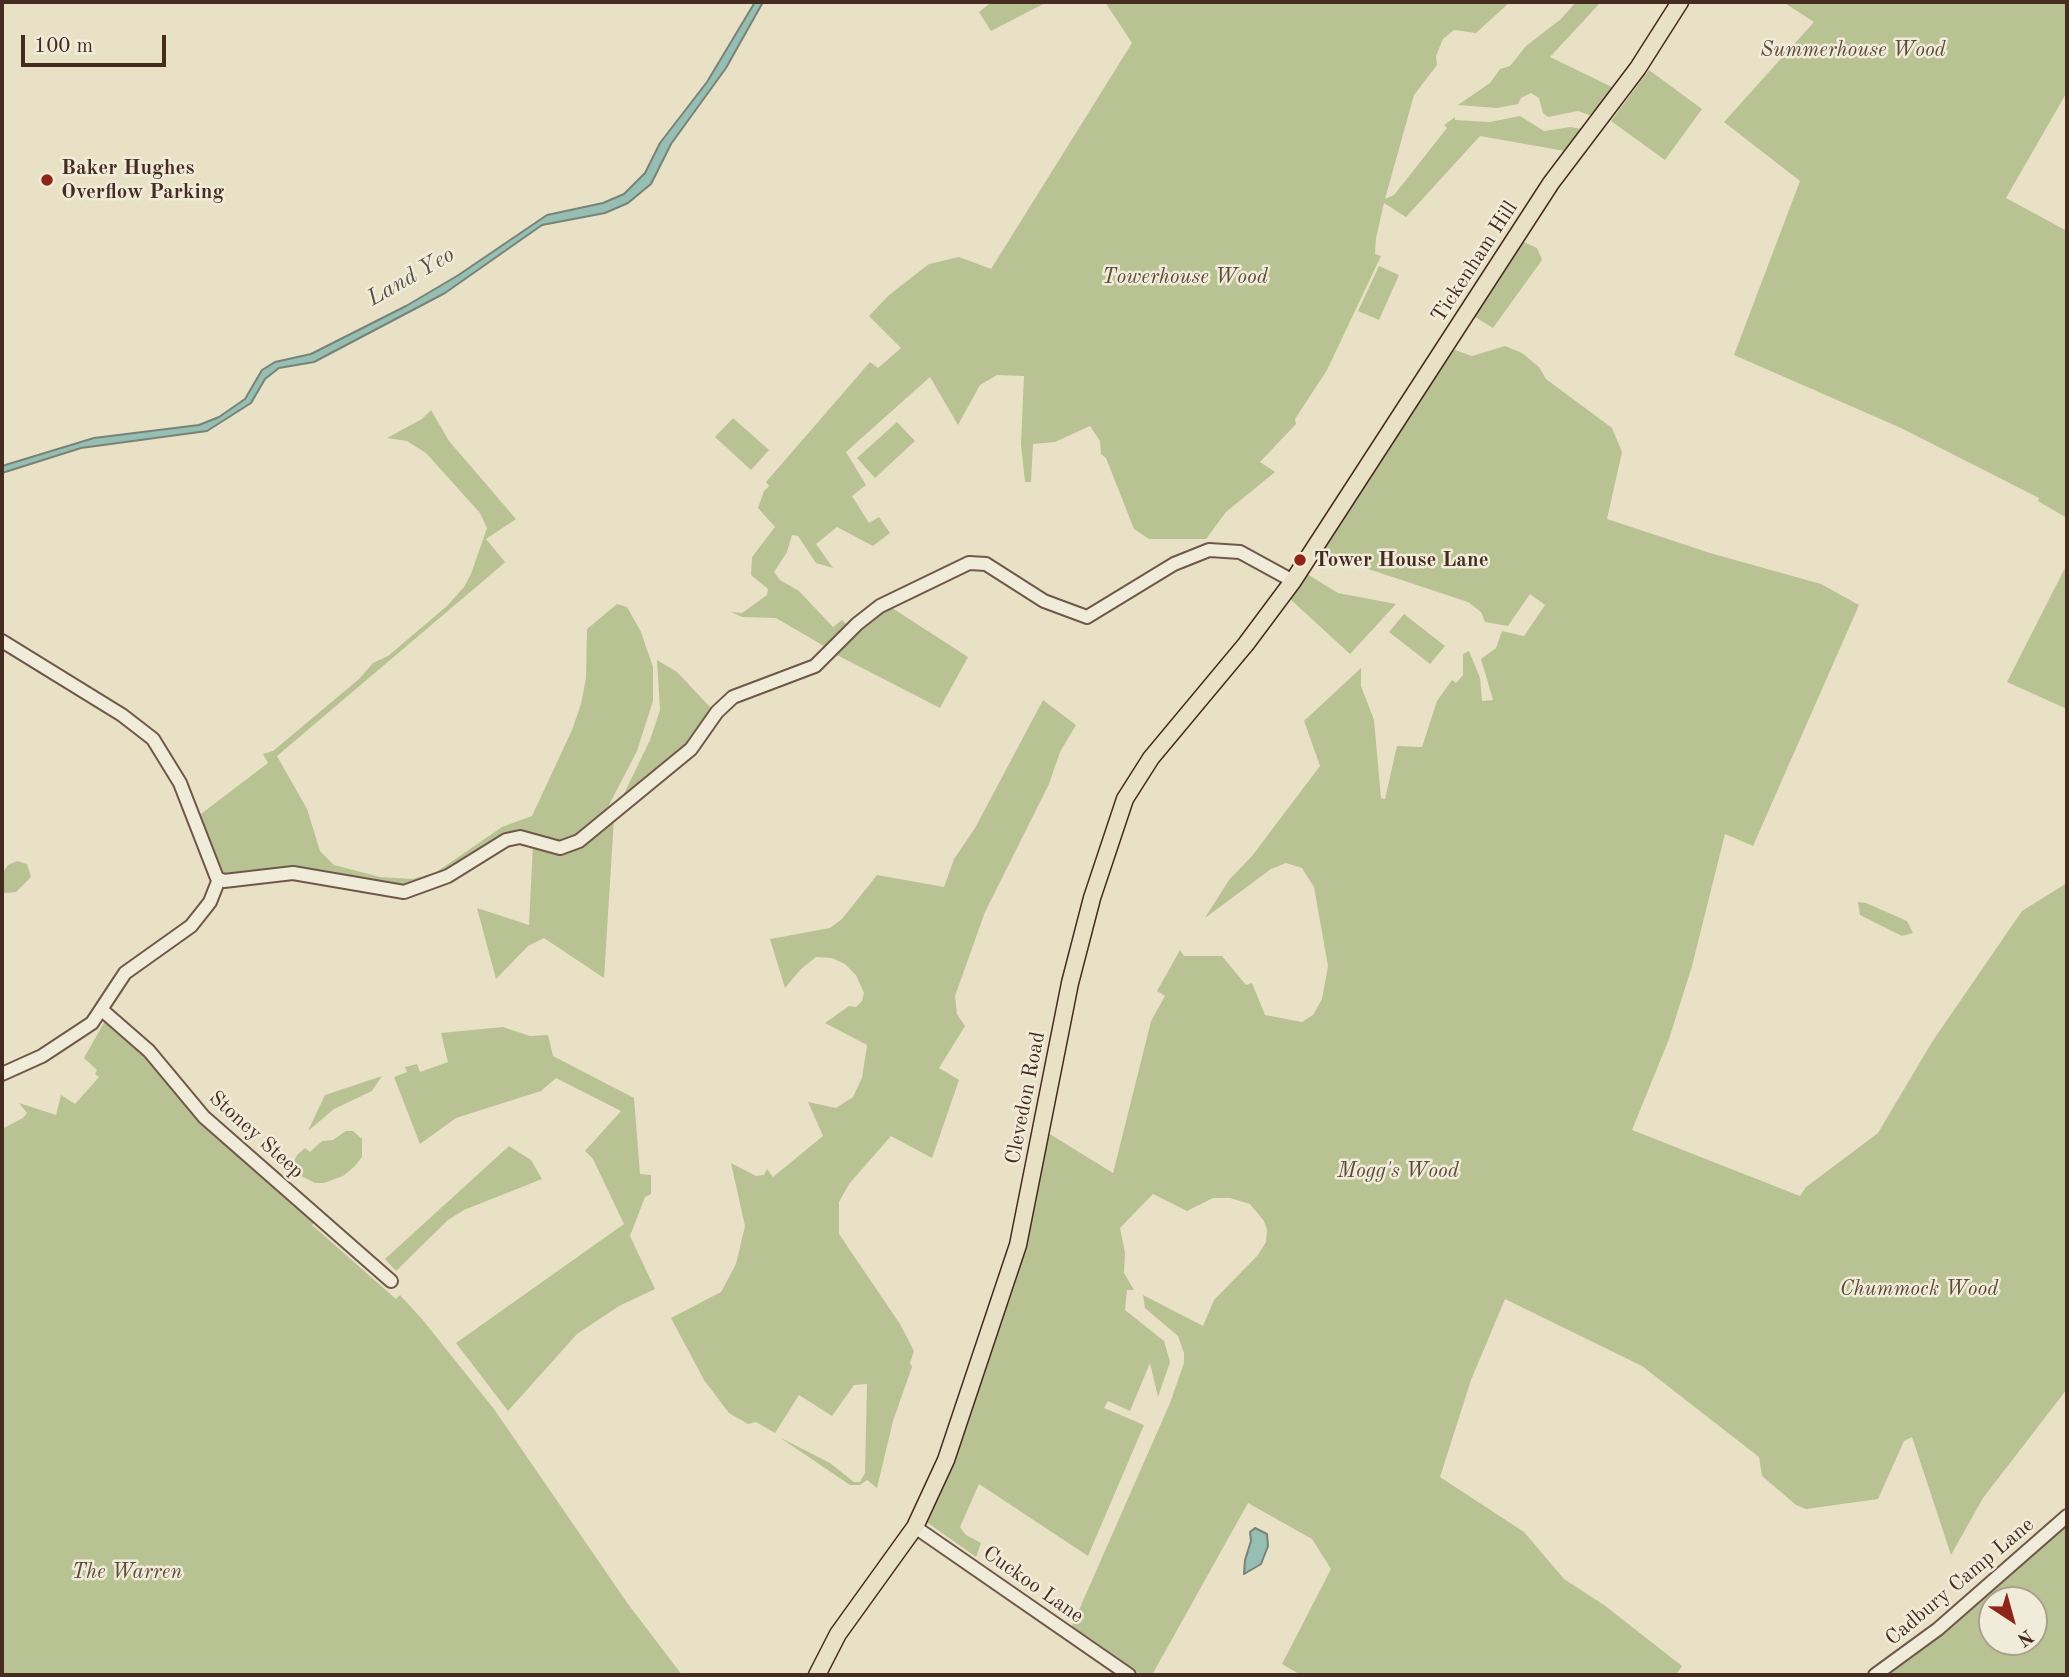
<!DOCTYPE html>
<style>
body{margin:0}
#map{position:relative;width:2069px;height:1677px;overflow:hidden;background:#e9e1c6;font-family:"Old Standard TT",serif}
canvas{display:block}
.frame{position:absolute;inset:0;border:4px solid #462b20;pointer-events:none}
.north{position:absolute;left:1978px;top:1586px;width:70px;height:70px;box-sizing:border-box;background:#f1ecda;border:2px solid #ad9f90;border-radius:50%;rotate:144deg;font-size:19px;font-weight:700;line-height:28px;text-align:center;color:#462b20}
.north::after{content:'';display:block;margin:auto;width:24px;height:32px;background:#8f2418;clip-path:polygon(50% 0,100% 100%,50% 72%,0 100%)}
.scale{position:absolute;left:21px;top:35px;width:145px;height:32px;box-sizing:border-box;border:4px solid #462b20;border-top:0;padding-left:9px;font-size:21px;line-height:24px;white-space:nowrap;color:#462b20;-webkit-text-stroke:5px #f1ecda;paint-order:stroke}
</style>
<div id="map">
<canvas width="2069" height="1677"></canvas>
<div class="frame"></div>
<div class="north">N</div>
<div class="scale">100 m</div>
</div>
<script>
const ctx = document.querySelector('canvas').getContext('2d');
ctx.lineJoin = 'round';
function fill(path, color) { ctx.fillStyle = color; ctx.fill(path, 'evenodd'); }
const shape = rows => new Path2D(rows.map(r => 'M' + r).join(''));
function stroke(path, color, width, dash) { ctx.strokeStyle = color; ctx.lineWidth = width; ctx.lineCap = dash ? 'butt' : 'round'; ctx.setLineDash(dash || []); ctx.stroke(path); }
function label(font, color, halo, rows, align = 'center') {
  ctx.font = font + ' "Old Standard TT",serif'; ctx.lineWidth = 5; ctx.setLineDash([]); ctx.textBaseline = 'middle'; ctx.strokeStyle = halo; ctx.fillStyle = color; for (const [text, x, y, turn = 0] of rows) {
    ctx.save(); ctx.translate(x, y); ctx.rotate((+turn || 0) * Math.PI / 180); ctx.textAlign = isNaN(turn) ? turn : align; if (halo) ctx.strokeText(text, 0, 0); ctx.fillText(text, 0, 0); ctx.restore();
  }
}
fill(shape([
 [992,2,1047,2,991,31,979,12],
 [1105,2,1510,2,1476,33,1454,30,1443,39,1436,56,1437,65,1414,95,1385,199,1394,195,1447,128,1444,125,1455,117,1455,120,1490,122,1520,116,1544,131,1570,127,1582,129,1565,151,1480,136,1406,217,1384,203,1376,238,1375,254,1381,256,1327,370,1295,419,1296,424,1260,462,1275,472,1226,512,1206,539,1149,539,1134,529,1106,458,1101,454,1100,441,1090,426,1055,442,1033,444,1031,482,1025,482,1021,444,1024,376,997,375,980,385,958,425,930,377,846,452,866,485,852,496,869,523,879,517,890,533,873,546,837,527,816,544,833,568,816,563,798,536,792,535,787,552,774,572,780,580,799,591,833,627,842,620,849,627,829,649,776,618,742,617,731,612,742,613,767,595,768,589,751,575,752,557,775,527,758,508,764,491,769,486,766,482,870,362,878,368,901,348,869,316,889,295,929,264,959,257,991,269,1132,43],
 [1576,2,1601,2,1550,57,1614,88,1592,116,1578,111,1548,117,1543,113,1539,98,1531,93,1521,98,1518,104,1497,108,1458,105,1490,83,1500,69,1510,66,1526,46,1561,19],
 [1783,2,2067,2,2067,92,2006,198,2067,231,2067,518,2038,501,2039,498,1901,428,1734,355,1800,181,1724,122,1814,22],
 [1649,70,1702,109,1665,160,1611,121],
 [1524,242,1537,248,1542,260,1493,328,1475,317],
 [1379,266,1399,275,1379,320,1358,311],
 [1505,346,1522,353,1539,367,1546,379,1612,428,1622,452,1607,519,1710,553,1821,584,1859,605,1753,846,1725,834,1692,966,1669,1039,1632,1130,1800,1196,1806,1187,1878,1133,1932,1042,2022,911,2067,883,2067,1389,1983,1498,1951,1555,1912,1437,1904,1441,1878,1499,1806,1509,1796,1505,1762,1476,1759,1457,1642,1366,1505,1299,1471,1380,1440,1477,1524,1532,1564,1579,1604,1605,1682,1666,1676,1675,1301,1675,1282,1664,1331,1569,1312,1539,1248,1503,1152,1675,1142,1675,1071,1628,1170,1403,1184,1363,1184,1353,1178,1336,1145,1308,1143,1295,1203,1326,1214,1300,1258,1255,1266,1242,1267,1230,1264,1221,1250,1204,1230,1198,1213,1198,1187,1211,1153,1194,1120,1228,1125,1253,1124,1273,1134,1290,1127,1290,1125,1310,1164,1341,1170,1362,1158,1397,1150,1363,1130,1411,1108,1401,1104,1408,1144,1425,1088,1556,979,1484,960,1527,966,1535,981,1543,976,1557,925,1521,1023,1246,1048,1133,1113,1173,1151,1021,1165,996,1157,991,1180,950,1184,956,1222,956,1246,985,1252,983,1265,1015,1302,1022,1313,1015,1322,999,1328,966,1314,887,1302,868,1286,863,1271,869,1205,918,1229,880,1252,856,1320,766,1304,721,1361,668,1361,686,1374,720,1381,798,1385,799,1397,746,1422,747,1437,701,1452,680,1456,683,1463,675,1463,654,1469,651,1480,678,1482,701,1493,700,1481,659,1496,648,1502,631,1524,636,1545,605,1530,594,1508,626,1485,622,1481,612,1468,602,1326,555,1325,547,1449,353,1455,350,1472,356],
 [431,410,449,441,516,519,486,539,505,562,502,565,277,756,307,809,320,851,334,865,380,877,412,879,435,873,502,827,532,816,572,730,581,704,586,678,587,629,617,604,627,607,641,632,653,667,653,701,637,751,607,809,581,833,563,842,526,832,509,833,463,864,404,889,289,868,221,877,197,817,268,763,263,754,273,751,359,679,373,663,388,656,447,606,464,587,471,574,487,528,480,513,426,453,407,441,387,438,422,419],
 [733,418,769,450,751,470,715,437],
 [897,422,915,441,875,478,857,458],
 [2067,564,2067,709,2007,682],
 [1307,574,1338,593,1396,604,1350,654,1290,599],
 [889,606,968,657,940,708,835,654,857,630],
 [1404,614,1445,646,1430,664,1389,632],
 [657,660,677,672,711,708,691,742,621,800,650,740,660,710],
 [1043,700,1076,725,1060,752,1049,784,985,912,955,996,957,1014,965,1026,939,1068,959,1080,932,1158,891,1136,849,1184,839,1202,839,1234,900,1324,914,1351,910,1363,912,1367,893,1421,877,1488,867,1480,860,1485,850,1485,779,1437,830,1463,854,1482,860,1482,865,1473,867,1384,854,1385,832,1416,799,1395,775,1433,756,1422,748,1424,729,1413,704,1380,671,1318,721,1292,736,1264,745,1226,731,1163,756,1176,764,1175,767,1169,773,1177,823,1136,808,1102,836,1108,853,1097,862,1078,867,1045,825,1023,849,1006,856,1007,862,1001,864,993,856,975,845,964,832,958,816,957,801,969,785,988,770,939,830,928,842,919,877,875,944,887,954,859,975,828],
 [614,818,604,978,544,938,528,946,496,979,477,908,529,925,533,844,568,851,578,849],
 [17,861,27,864,31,877,16,892,5,893,2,890,2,874,8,865],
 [1858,902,1866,903,1907,921,1913,933,1902,936,1860,915],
 [106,1019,133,1040,315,1221,312,1225,396,1299,400,1295,422,1319,494,1409,628,1604,682,1675,2,1675,2,1129,23,1118,27,1113,19,1103,56,1115,61,1095,75,1104,99,1077,95,1074,97,1070,84,1058],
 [503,1027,530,1036,548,1035,553,1056,634,1098,640,1174,651,1175,651,1194,645,1197,630,1236,655,1289,619,1306,577,1334,508,1411,456,1343,624,1224,593,1159,585,1151,621,1111,556,1078,541,1091,456,1118,420,1144,394,1077,407,1072,405,1067,417,1064,420,1072,448,1062,441,1033],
 [382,1076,372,1091,334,1109,308,1131,325,1095],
 [346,1131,353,1131,362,1139,362,1157,354,1167,343,1176,324,1183,315,1183,299,1175,293,1163,297,1155,305,1148,310,1152,322,1141,333,1140],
 [509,1146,531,1160,542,1179,464,1210,448,1220,396,1271,385,1259],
 [2067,1526,2067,1675,1886,1675,1920,1651],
 [1992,1600,2034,1600,2034,1642,1992,1642]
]), '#b9c293');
const water = shape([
 [755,2,763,2,726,68,671,144,651,184,628,203,605,213,542,225,445,293,314,362,279,368,265,379,251,403,207,431,81,448,2,473,2,466,94,438,199,425,219,417,245,399,262,370,275,362,311,354,406,306,457,276,547,215,603,203,624,194,645,173,660,143,707,82,755,2],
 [1255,1528,1267,1534,1268,1546,1261,1564,1244,1574,1245,1560,1251,1541,1250,1532,1255,1528]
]);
fill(water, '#97beb3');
stroke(water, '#778378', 2);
const minor = shape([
 [2,641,122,715,153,739,180,783,217,878,224,881,293,873,404,892,448,876,506,840,520,837,560,848,579,841,691,749,717,712,733,697,815,666,857,624,880,606,969,563,986,564,1044,601,1087,617,1174,564,1209,550,1240,552,1293,581],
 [102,1010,149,1051,204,1117,391,1281],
 [2,1074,42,1056,92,1023,125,973,191,926,210,902,219,879],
 [915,1527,1129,1675],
 [1875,1675,1938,1629,2067,1516]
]);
const major = shape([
 [817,1675,838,1634,915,1527,946,1460,1018,1245,1070,983,1092,898,1125,799,1151,758,1246,644,1293,581,1551,183,1638,68,1680,2]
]);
stroke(minor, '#6f584a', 16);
stroke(major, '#462b20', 19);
stroke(minor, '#f1ecda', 12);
stroke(major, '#e9e1c6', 16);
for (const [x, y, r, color] of [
 [47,180,7,"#8f2418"],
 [1300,560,7,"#8f2418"]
]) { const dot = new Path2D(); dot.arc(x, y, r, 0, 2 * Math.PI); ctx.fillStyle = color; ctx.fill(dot); stroke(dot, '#f1ecda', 2.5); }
label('italic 21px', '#5d4937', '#f1ecda', [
 ["Summerhouse Wood",1853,50],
 ["Towerhouse Wood",1185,277],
 ["Mogg's Wood",1398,1171],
 ["Chummock Wood",1919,1289],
 ["The Warren",127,1572]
]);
label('bold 21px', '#462b20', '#f1ecda', [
 ["Baker Hughes",61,168],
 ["Overflow Parking",61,192],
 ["Tower House Lane",1314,560]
], 'left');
label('21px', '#462b20', '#f1ecda', [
 ["Tickenham Hill",1475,262,-57],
 ["Clevedon Road",1026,1098,-79],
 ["Stoney Steep",256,1135,42],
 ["Cadbury Camp Lane",1960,1582,-40],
 ["Cuckoo Lane",1033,1585,35]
]);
label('italic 23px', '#5a5045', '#f1ecda', [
 ["Land Yeo",411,277,-30]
]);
</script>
